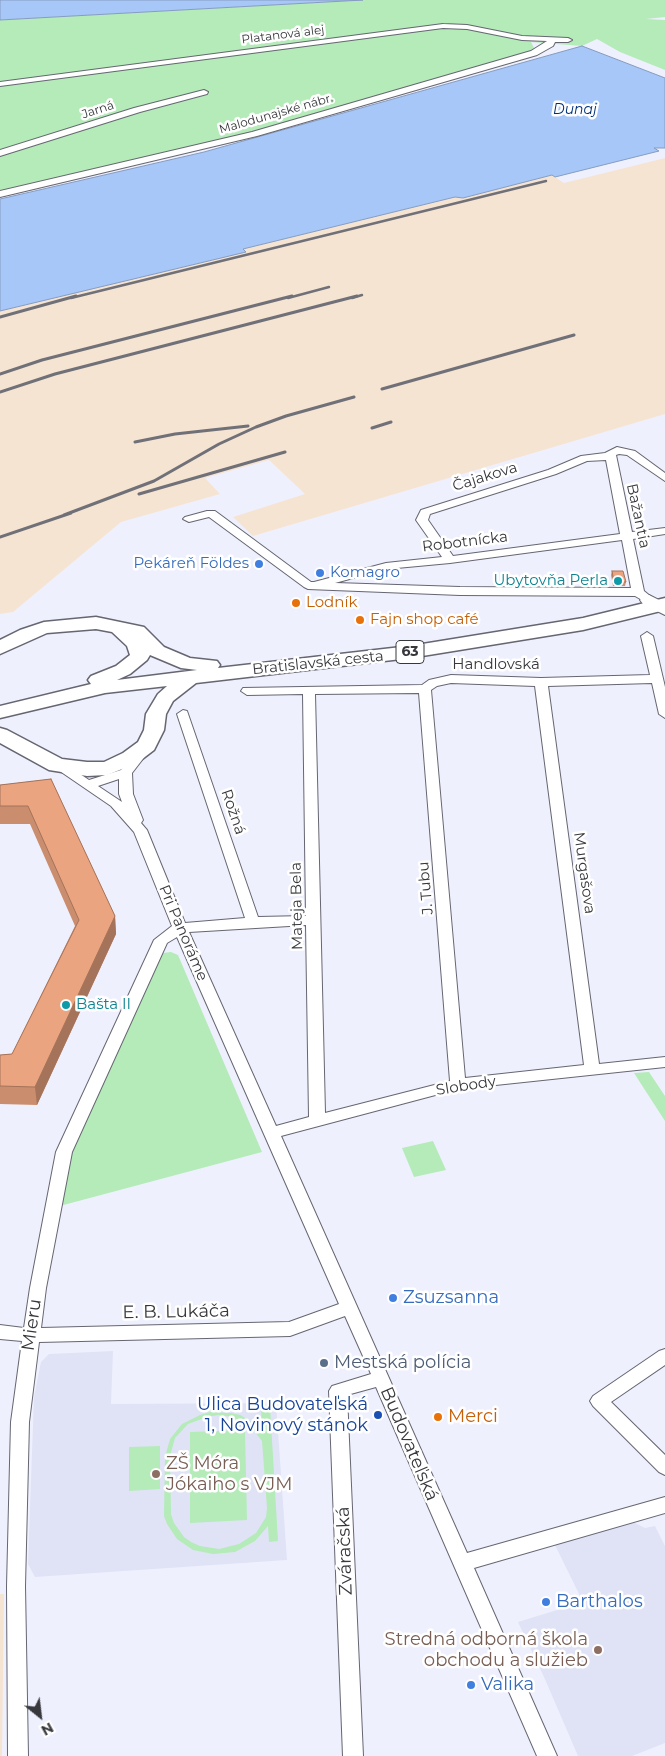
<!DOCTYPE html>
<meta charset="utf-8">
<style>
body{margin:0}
#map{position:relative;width:665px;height:1756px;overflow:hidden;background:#eff0fd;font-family:Montserrat,sans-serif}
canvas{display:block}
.north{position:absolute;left:15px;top:1691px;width:50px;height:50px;-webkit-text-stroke:4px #fff;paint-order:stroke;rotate:151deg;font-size:14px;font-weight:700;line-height:20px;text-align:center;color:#37383c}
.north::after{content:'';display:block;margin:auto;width:18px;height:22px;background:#37383c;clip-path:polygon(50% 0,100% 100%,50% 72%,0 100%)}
</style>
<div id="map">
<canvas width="665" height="1756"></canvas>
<div class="north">N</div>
</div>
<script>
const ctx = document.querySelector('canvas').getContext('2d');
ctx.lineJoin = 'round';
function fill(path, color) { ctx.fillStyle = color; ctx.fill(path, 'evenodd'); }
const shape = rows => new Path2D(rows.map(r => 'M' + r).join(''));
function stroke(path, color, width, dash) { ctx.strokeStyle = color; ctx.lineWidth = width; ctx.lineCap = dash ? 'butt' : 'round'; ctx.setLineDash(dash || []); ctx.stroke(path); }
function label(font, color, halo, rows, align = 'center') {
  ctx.font = font + ' Montserrat,sans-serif'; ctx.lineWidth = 5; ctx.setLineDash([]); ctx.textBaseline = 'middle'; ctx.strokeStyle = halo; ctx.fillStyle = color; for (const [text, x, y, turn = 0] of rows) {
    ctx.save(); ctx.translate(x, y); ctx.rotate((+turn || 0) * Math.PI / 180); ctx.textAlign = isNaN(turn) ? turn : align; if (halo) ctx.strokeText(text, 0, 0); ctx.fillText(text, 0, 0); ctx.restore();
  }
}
fill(shape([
 [113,1351,111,1404,276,1403,287,1560,35,1577,28,1564,34,1397,41,1362,49,1354],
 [621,1522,633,1522,645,1528,655,1526,665,1546,665,1743,632,1756,578,1756,544,1677,518,1622,583,1602,554,1543]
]), '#e0e3f6');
fill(shape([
 [665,158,665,414,253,536,233,517,305,494,269,460,205,478,220,494,121,522,13,612,0,614,0,311,245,252,243,249,455,197,463,198,552,175,564,183],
 [0,1594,4,1594,2,1756,0,1756]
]), '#f6e4d3');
fill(shape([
 [363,0,665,0,665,17,646,19,665,20,665,70,620,52,597,39,582,46,531,42,535,50,241,136,0,193,0,20],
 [171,952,178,955,262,1152,56,1207,74,1141,158,961,163,953],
 [649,1072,665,1096,665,1121,634,1073],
 [433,1141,446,1170,414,1177,402,1148],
 [261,1406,270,1406,278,1541,269,1542,268,1526,255,1541,235,1552,213,1554,193,1550,177,1539,167,1524,164,1516,165,1457,170,1439,182,1424,200,1415,210,1412,231,1413,240,1415,249,1420,262,1431],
 [218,1415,227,1416,245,1422,252,1428,262,1441,267,1508,266,1517,256,1533,239,1544,219,1549,200,1546,191,1542,184,1537,174,1523,171,1514,170,1456,175,1438,188,1424,207,1417],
 [245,1430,247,1520,190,1523,190,1432],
 [160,1446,160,1489,129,1491,129,1447]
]), '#b4ebb9');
const water = shape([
 [0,0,363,0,0,20,0,0],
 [582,46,665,78,665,148,654,148,659,151,555,177,552,175,463,198,455,197,243,249,246,252,0,311,0,199,204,152,582,46]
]);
fill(water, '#a6c7f8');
stroke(water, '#859cc0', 1);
const street = shape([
 [443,24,467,25,522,36,568,38,572,40,568,42,555,42,553,46,537,55,257,136,0,197,0,191,252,132,531,51,547,41,522,40,467,29,443,28,0,86,0,82,443,24],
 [204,90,208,92,207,94,140,112,0,156,0,150,134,108,204,90],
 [617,447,635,451,665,473,665,481,627,455,619,454,616,455,632,532,665,528,665,534,633,539,644,591,655,600,649,604,635,596,460,595,308,589,304,587,209,517,189,522,183,519,185,517,207,511,215,511,311,582,314,582,386,563,442,557,416,520,421,510,548,470,581,456,605,453,617,447],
 [606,460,620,534,453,556,428,520,430,514,556,474,587,461,606,460],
 [622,540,631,588,460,587,335,583,386,569,450,563,622,540],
 [647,632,653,636,665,687,665,718,659,714,652,683,548,686,599,1064,665,1057,665,1067,458,1089,281,1136,467,1553,665,1497,665,1513,474,1568,557,1756,537,1756,376,1387,347,1395,363,1756,343,1756,329,1391,332,1386,371,1374,345,1316,290,1336,39,1342,29,1422,25,1586,28,1756,8,1756,7,1586,11,1422,22,1341,0,1339,0,1325,24,1328,30,1288,56,1152,154,940,172,926,134,832,111,806,51,765,57,761,62,762,89,780,121,770,138,748,148,748,149,751,132,773,133,794,143,820,141,823,147,830,185,923,245,918,177,714,183,710,187,711,258,917,306,916,303,694,247,695,241,691,243,688,422,685,429,680,451,675,541,678,650,675,641,636,647,632],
 [451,683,535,686,584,1065,465,1078,431,690,437,686,451,683],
 [419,693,450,1081,325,1113,315,694,419,693],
 [119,779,119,794,122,802,98,786,119,779],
 [306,925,309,1117,276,1126,189,932,306,925],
 [177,937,339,1304,289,1322,41,1328,46,1288,72,1152,167,943,177,937],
 [665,1349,665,1365,611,1402,665,1455,665,1475,659,1472,593,1406,590,1401,593,1396,659,1351,665,1349]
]);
const secondary = shape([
 [649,595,665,603,665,615,643,604,640,600,643,596,649,595]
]);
const primary = shape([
 [665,598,665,610,583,630,410,658,196,683,173,701,166,714,164,730,154,750,137,763,107,775,87,776,49,770,0,743,0,728,7,730,62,759,87,762,104,762,123,753,138,742,144,730,146,714,158,694,167,686,105,693,0,718,0,706,91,684,88,680,91,676,116,666,130,655,127,646,112,632,96,629,47,633,0,654,0,640,20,630,44,622,96,617,144,627,164,647,190,658,217,661,220,665,218,668,410,646,583,618,665,598],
 [150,655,181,668,197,670,117,680,130,674,147,660,150,655]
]);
stroke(street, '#656671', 2);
stroke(secondary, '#656671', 2);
stroke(primary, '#656671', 3);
fill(street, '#fff');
fill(secondary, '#fff');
fill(primary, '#fff');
stroke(shape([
 [71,298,546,181],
 [288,298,329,287],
 [352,298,362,295]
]), '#707178', 2.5);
stroke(shape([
 [0,317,76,296],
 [0,374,42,360,292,296],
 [382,389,574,335],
 [0,392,55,374,357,296],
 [372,428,391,422],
 [135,442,175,434,248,426],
 [139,494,285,452],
 [64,515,154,481,219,444,256,427,286,416,354,397],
 [0,537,71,513]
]), '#707178', 3);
fill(shape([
 [612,571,626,582,625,586,613,586,611,575],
 [51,779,115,916,116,934,37,1105,0,1104,0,1055,12,1054,75,926,30,824,0,824,0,785]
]), '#ca8d6e');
fill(shape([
 [115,916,116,934,37,1105,35,1087]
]), '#a4735a');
const building = shape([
 [612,571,623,571,626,582,614,582,612,571],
 [51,779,115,916,35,1087,0,1086,0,1055,12,1054,79,920,28,806,0,806,0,785,51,779]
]);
fill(building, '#eba480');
stroke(building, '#a4735a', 1);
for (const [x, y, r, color] of [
 [259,564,5,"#3f7fe0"],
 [320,573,5,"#3f7fe0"],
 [618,581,5,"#0f9aa8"],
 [296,603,5,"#e8710a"],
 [360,620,5,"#e8710a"],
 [66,1005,5,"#0f9aa8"],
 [393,1298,5,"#3f7fe0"],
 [324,1363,5,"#5c6f8a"],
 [378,1415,5,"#1a4fb4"],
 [438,1417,5,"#e8710a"],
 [156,1474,5,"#8d6e63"],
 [546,1602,5,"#3f7fe0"],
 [598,1650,5,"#8d6e63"],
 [471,1685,5,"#3f7fe0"]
]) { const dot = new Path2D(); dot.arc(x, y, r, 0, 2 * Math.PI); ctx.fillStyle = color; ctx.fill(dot); stroke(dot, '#fff', 2); }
label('12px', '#37383c', '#fff', [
 ["Platanová alej",283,35,-7],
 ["Jarná",98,110,-18],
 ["Malodunajské nábr.",276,114,-16]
]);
label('italic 14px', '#003176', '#fff', [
 ["Dunaj",575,110]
]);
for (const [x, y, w] of [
 [410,652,28]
]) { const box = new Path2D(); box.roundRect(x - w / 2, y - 11.5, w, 23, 4); ctx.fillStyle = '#fff'; ctx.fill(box); stroke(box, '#37383c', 1); }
label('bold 14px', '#37383c', null, [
 ["63",410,652]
]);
label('15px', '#37383c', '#fff', [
 ["Čajakova",485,477,-17],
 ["Bažantia",638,516,78],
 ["Robotnícka",465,542,-7],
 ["Bratislavská cesta",318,663,-6],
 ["Handlovská",496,665],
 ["Rožná",233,812,71],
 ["Murgašova",584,873,82],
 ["J. Tubu",426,888,-95],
 ["Mateja Bela",297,906,-91],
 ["Pri Panoráme",183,933,67],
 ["Slobody",466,1086,-9]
]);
label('15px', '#366cbe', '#fff', [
 ["Pekáreň Földes",249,564],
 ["Komagro",330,573,"left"]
], 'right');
label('15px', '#0d838f', '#fff', [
 ["Ubytovňa Perla",608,581],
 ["Bašta II",76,1005,"left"]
], 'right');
label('15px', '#c56008', '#fff', [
 ["Lodník",306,603],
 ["Fajn shop café",370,620]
], 'left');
label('18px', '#366cbe', '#fff', [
 ["Zsuzsanna",403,1298],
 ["Barthalos",556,1602],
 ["Valika",481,1685]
], 'left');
label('18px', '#37383c', '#fff', [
 ["E. B. Lukáča",176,1312,-1],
 ["Mieru",32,1325,-82],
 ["Budovateľská",409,1444,67],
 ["Zváračská",345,1551,-92]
]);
label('18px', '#4e5e75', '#fff', [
 ["Mestská polícia",334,1363]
], 'left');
label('18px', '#164399', '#fff', [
 ["Ulica Budovateľská",368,1405],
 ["1, Novinový stánok",368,1426]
], 'right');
label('18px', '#c56008', '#fff', [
 ["Merci",448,1417]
], 'left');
label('18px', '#785e54', '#fff', [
 ["ZŠ Móra",166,1464],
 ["Jókaiho s VJM",166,1485],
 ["Stredná odborná škola",588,1640,"right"],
 ["obchodu a služieb",588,1661,"right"]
], 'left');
</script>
